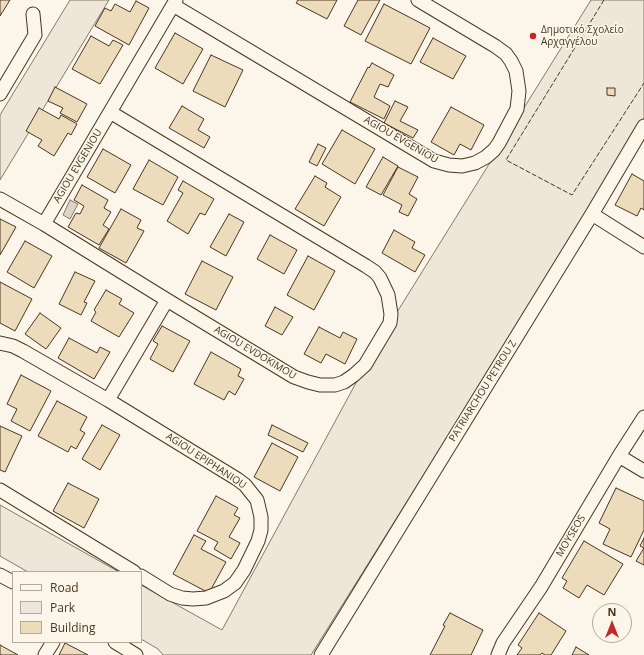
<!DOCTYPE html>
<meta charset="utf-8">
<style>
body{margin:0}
#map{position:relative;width:644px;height:655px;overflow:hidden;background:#fbf6e9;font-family:"Open Sans",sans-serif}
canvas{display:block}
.legend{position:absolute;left:12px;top:571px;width:130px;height:72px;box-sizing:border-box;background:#fbf6e9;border:1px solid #b4a999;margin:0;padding:5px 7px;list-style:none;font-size:12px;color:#4a3520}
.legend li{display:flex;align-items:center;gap:8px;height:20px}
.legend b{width:20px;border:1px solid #b4a999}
.north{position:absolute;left:592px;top:603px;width:40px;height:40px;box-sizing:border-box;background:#fbf6e9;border:1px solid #b4a999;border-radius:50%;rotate:0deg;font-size:11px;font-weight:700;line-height:16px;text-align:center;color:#4a3520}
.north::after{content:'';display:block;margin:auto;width:14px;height:18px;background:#c62828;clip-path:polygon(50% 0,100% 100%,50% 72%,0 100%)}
</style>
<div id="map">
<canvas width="644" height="655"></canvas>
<ul class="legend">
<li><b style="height:5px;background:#fbf6e9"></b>Road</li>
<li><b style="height:11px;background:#ede6d9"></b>Park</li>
<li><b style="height:11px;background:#ecdcbc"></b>Building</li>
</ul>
<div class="north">N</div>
</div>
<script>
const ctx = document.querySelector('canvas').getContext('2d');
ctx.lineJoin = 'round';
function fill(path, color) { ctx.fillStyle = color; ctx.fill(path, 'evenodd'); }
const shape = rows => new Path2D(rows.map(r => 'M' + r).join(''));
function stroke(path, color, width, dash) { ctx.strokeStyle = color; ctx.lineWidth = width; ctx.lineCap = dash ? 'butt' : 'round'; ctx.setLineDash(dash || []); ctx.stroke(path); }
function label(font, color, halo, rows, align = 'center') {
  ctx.font = font + ' "Open Sans",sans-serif'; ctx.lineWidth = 3; ctx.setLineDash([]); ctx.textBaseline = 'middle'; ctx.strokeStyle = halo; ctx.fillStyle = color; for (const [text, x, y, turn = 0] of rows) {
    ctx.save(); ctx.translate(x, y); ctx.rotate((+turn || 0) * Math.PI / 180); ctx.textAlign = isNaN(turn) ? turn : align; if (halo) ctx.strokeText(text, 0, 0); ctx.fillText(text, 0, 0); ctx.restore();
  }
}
const green = shape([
 [70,0,109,0,0,180,0,115,70,0],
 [591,0,644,0,644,123,311,655,163,655,158,649,141,639,141,585,222,630,376,346,591,0],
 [0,505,119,572,28,572,0,556,0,505]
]);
fill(green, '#ede6d9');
stroke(green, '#887966', 1);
const water = shape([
 [70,200,78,204,70,219,63,215,70,200]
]);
fill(water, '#dcd4c6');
stroke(water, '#887966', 1);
const building = shape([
 [0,0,10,0,0,16,0,0],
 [298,0,337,0,327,19,296,3,298,0],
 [358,0,380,0,361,35,344,26,358,0],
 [136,1,149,8,129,45,95,26,105,8,111,11,115,4,130,12,136,1],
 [384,4,430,28,411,64,365,41,384,4],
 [175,33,203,49,183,84,155,68,175,33],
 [91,36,109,46,113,40,123,45,100,84,72,69,91,36],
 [433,38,466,56,453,79,420,62,433,38],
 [211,55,243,70,225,107,193,91,211,55],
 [372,63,394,75,388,87,380,84,374,97,390,106,384,119,350,102,368,67,369,68,372,63],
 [55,87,87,104,77,122,60,113,63,108,48,101,55,87],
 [607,88,615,88,615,96,607,95,607,88],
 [395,101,408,107,400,121,418,130,413,138,384,123,395,101],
 [182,106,204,119,198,130,210,137,204,148,169,128,182,106],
 [451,107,484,125,471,150,460,144,454,155,431,142,451,107],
 [39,108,59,119,61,115,77,124,71,135,68,133,54,156,38,146,42,140,26,131,39,108],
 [342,130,375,149,355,184,322,164,342,130],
 [318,144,326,148,317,166,309,162,318,144],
 [103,149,131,165,115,193,87,177,103,149],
 [383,157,398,166,381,195,366,187,383,157],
 [149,160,178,177,163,205,133,189,149,160],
 [398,167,418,177,409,194,417,199,408,216,399,212,402,205,383,195,398,167],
 [632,174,644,181,644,210,641,208,637,216,615,205,632,174],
 [315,176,327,183,325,187,341,197,324,226,295,209,315,176],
 [183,181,214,199,205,215,200,213,188,234,167,221,183,193,178,190,183,181],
 [82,185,108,200,104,208,111,212,103,225,109,229,99,245,68,227,76,213,80,214,84,206,74,200,82,185],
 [121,209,141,220,137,228,144,231,126,263,99,248,121,209],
 [229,214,244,222,226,256,210,247,229,214],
 [0,219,16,227,0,255,0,219],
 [394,230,415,242,412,248,425,255,415,272,382,253,394,230],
 [270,235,297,250,284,274,257,259,270,235],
 [25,241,52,256,34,288,7,272,25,241],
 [308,256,335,271,314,310,287,295,308,256],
 [202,261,233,277,216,310,185,294,202,261],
 [75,272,95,281,84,302,87,303,81,315,59,304,75,272],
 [0,282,32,299,15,331,0,323,0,282],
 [106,290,122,299,119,304,134,313,119,337,91,321,96,312,94,310,106,290],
 [275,307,293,317,282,335,265,326,275,307],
 [40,313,61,328,46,349,25,334,40,313],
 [162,326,190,341,173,372,150,359,158,344,153,341,162,326],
 [319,327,340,338,343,332,357,339,345,364,326,354,321,363,304,354,319,327],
 [69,338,97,353,100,347,110,352,94,379,58,358,69,338],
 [211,352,241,369,238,376,244,379,235,395,229,391,224,400,194,384,211,352],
 [21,375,51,391,30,431,11,421,17,409,7,404,21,375],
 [57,401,87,417,80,430,85,433,76,449,71,446,68,452,38,436,57,401],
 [102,425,120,435,100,470,82,459,102,425],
 [272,425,308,443,303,452,268,435,272,425],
 [0,426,22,436,5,472,0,470,0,426],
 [272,443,298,457,280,491,254,477,272,443],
 [68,483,99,499,84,528,53,511,68,483],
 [616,488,644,501,644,530,631,557,603,544,610,529,599,523,616,488],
 [216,496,238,508,234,515,240,518,229,537,240,543,231,559,214,549,218,542,197,531,216,496],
 [194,535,206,541,201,549,226,562,209,593,173,574,194,535],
 [644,538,644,565,636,561,644,548,640,546,644,538],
 [584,541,623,564,604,595,587,585,579,598,563,588,567,581,562,578,584,541],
 [450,613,483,630,471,655,430,655,445,626,443,625,450,613],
 [539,613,566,631,551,655,545,655,542,653,540,655,517,655,522,648,518,645,539,613],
 [65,643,88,655,59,655,65,643],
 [0,645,18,655,0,655,0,645],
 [576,647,589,655,572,655,576,647]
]);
fill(building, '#ecdcbc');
stroke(building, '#4a3520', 1);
const minor = shape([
 [173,5,434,161,449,165,462,166,475,163,486,157,494,150,499,143,517,109,519,91,516,71,511,61,506,54,495,46,418,0],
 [0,94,35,35,33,14],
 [0,199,44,224,167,300,294,377,308,382,320,385,335,385,344,382,354,375,365,365,390,323,391,314,388,295,380,278,375,272,366,266,110,112],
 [592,214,644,247],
 [44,224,176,0],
 [0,343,13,346,23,351,108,400,237,479,245,485,257,500,261,517,261,530,258,541,244,570,235,583,224,591,206,598,193,599,182,598,170,594,141,576],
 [108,400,167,300],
 [619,456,644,471],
 [0,490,134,572],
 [0,575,13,582],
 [115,642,136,655],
 [45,655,53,642],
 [321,655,592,214,644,126],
 [498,655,503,643,541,587,619,456,644,417]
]);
stroke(minor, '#4a3520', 15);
stroke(minor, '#fbf6e9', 13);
stroke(shape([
 [604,0,506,160,572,195,644,83]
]), '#4a3520', 1, [5, 2]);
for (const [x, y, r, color] of [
 [533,36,4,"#c62828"]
]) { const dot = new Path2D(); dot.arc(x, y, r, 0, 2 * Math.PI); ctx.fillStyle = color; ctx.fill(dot); stroke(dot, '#fbf6e9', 1.5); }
label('10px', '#4a3520', '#fbf6e9', [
 ["Δημοτικό Σχολείο",541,30],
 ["Αρχαγγέλου",541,42]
], 'left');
label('10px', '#4a3520', '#fbf6e9', [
 ["AGIOU EVGENIOU",401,140,30],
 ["AGIOU EVGENIOU",78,166,-59],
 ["AGIOU EVDOKIMOU",255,353,31],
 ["PATRIARCHOU PETROU Z",483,391,-58],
 ["AGIOU EPIPHANIOU",206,461,33],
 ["MOYSEOS",571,536,-59]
]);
</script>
